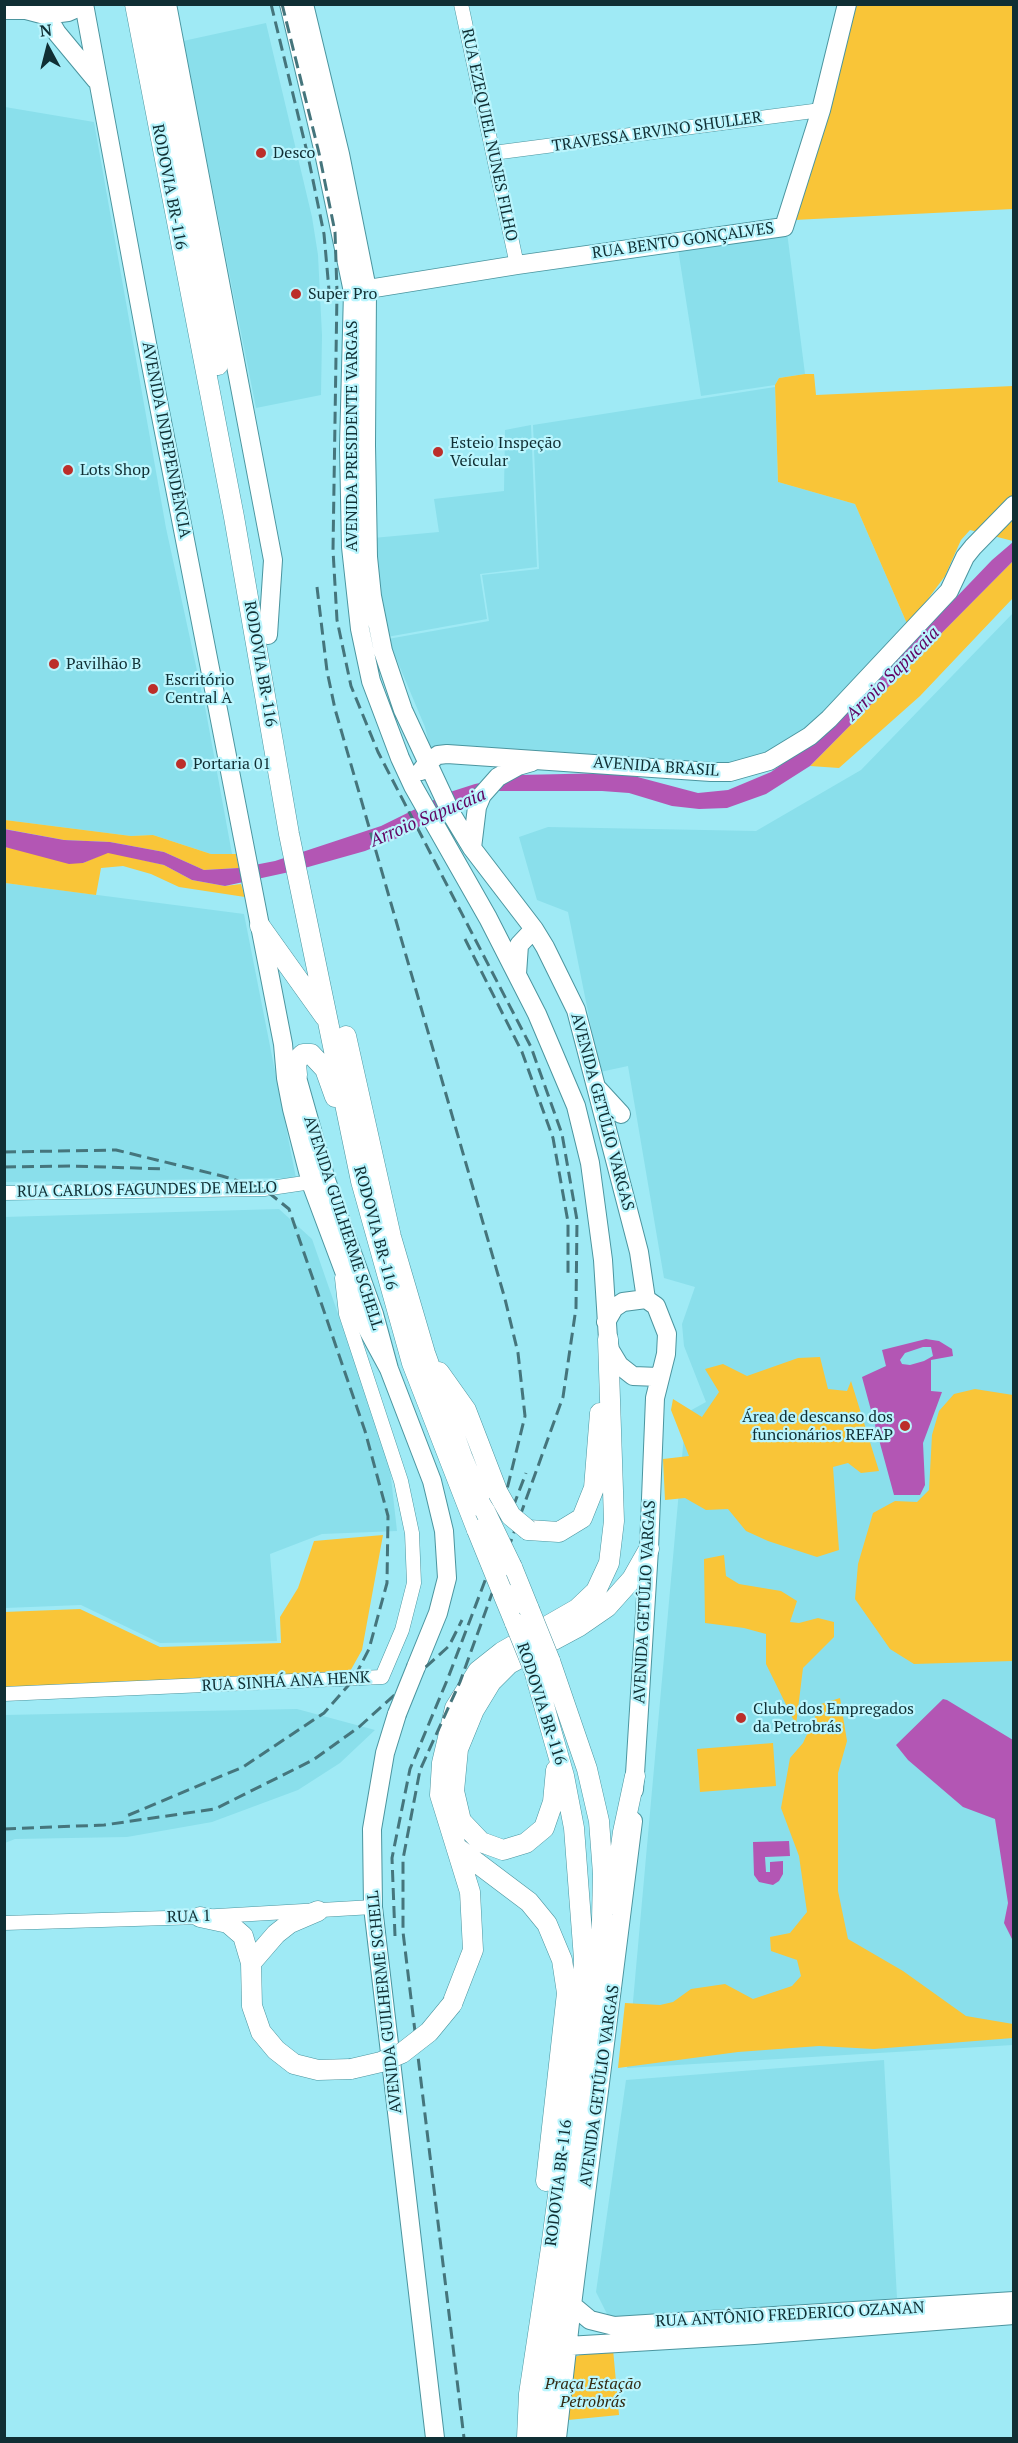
<!DOCTYPE html>
<meta charset="utf-8">
<style>
body{margin:0}
#map{position:relative;width:1018px;height:2443px;overflow:hidden;background:#9feaf5;font-family:"PT Serif",serif}
canvas{display:block}
.frame{position:absolute;inset:0;border:6px solid #102f34;pointer-events:none}
.north{position:absolute;left:18px;top:18px;width:60px;height:60px;-webkit-text-stroke:4px #baf5fd;paint-order:stroke;rotate:353deg;font-size:16px;font-weight:700;line-height:24px;text-align:center;color:#102f34}
.north::after{content:'';display:block;margin:auto;width:21px;height:27px;background:#102f34;clip-path:polygon(50% 0,100% 100%,50% 72%,0 100%)}
</style>
<div id="map">
<canvas width="1018" height="2443"></canvas>
<div class="frame"></div>
<div class="north">N</div>
</div>
<script>
const ctx = document.querySelector('canvas').getContext('2d');
ctx.lineJoin = 'round';
function fill(path, color) { ctx.fillStyle = color; ctx.fill(path, 'evenodd'); }
const shape = rows => new Path2D(rows.map(r => 'M' + r).join(''));
function stroke(path, color, width, dash) { ctx.strokeStyle = color; ctx.lineWidth = width; ctx.lineCap = dash ? 'butt' : 'round'; ctx.setLineDash(dash || []); ctx.stroke(path); }
function label(font, color, halo, rows, align = 'center') {
  ctx.font = font + ' "PT Serif",serif'; ctx.lineWidth = 4.5; ctx.setLineDash([]); ctx.textBaseline = 'middle'; ctx.strokeStyle = halo; ctx.fillStyle = color; for (const [text, x, y, turn = 0] of rows) {
    ctx.save(); ctx.translate(x, y); ctx.rotate((+turn || 0) * Math.PI / 180); ctx.textAlign = isNaN(turn) ? turn : align; if (halo) ctx.strokeText(text, 0, 0); ctx.fillText(text, 0, 0); ctx.restore();
  }
}
fill(shape([
 [266,23,312,217,318,255,322,335,321,395,256,408,183,41],
 [5,107,94,122,166,528,206,712,232,854,211,854,153,835,131,836,5,820],
 [787,232,805,374,779,378,775,385,701,396,678,249],
 [775,387,778,482,855,504,908,626,835,704,779,750,737,763,707,763,504,750,434,750,430,748,425,727,388,639,489,621,482,575,539,569,533,425],
 [531,425,537,567,480,574,487,619,387,637,377,588,373,538,439,532,434,499,504,491,505,430],
 [1013,613,1013,2045,627,2068,686,1413,706,1402,684,1346,682,1324,695,1287,664,1278,628,1066,600,1072,568,912,537,900,519,837,548,827,756,831,861,770],
 [5,883,244,914,296,1178,5,1182],
 [279,1209,312,1239,389,1460,397,1531,322,1534,270,1554,277,1641,160,1643,81,1605,5,1608,4,1217],
 [297,1709,375,1730,340,1763,298,1790,212,1822,127,1837,15,1839,5,1843,5,1715],
 [884,2060,897,2298,610,2320,596,2292,626,2080]
]), '#8adfeb');
fill(shape([
 [852,5,1013,5,1013,209,794,220],
 [805,374,814,374,816,395,1013,386,1013,541,970,530,961,540,945,576,908,626,855,504,778,482,775,385,779,378],
 [1013,561,1013,598,920,696,839,768,810,766],
 [5,820,131,836,153,835,211,854,236,854,239,868,204,870,164,852,110,842,64,840,5,829],
 [5,847,83,863,108,852,164,865,192,880,225,886,241,884,245,897,179,887,151,874,123,866,101,868,96,895,5,883],
 [820,1357,828,1389,847,1391,851,1381,879,1471,861,1473,848,1463,833,1467,839,1550,817,1557,768,1541,746,1531,728,1509,706,1510,685,1498,665,1500,663,1459,689,1456,671,1410,673,1399,702,1417,719,1392,705,1369,723,1364,747,1376,798,1358],
 [975,1389,1013,1395,1013,1661,914,1664,890,1649,855,1599,858,1564,873,1513,895,1501,917,1502,929,1490,932,1435,939,1411,954,1394],
 [383,1535,362,1650,348,1675,5,1690,4,1612,80,1609,160,1647,281,1643,280,1617,298,1588,314,1541],
 [724,1555,726,1576,739,1584,781,1591,797,1601,790,1622,799,1623,818,1618,834,1622,834,1637,803,1668,796,1725,766,1664,766,1634,744,1628,705,1623,704,1559],
 [840,1698,847,1741,838,1773,838,1891,848,1939,903,1971,966,2016,1013,2024,1013,2038,874,2049,819,2046,738,2052,618,2068,625,2003,660,2005,673,2002,691,1989,725,1984,753,1999,792,1986,801,1976,797,1960,771,1951,770,1937,790,1933,807,1912,799,1856,781,1808,790,1758,803,1743,821,1704],
 [773,1743,776,1786,700,1792,697,1749],
 [613,2349,619,2415,568,2420,572,2358,594,2350]
]), '#f9c538');
fill(shape([
 [1013,542,1013,561,810,766,766,794,727,808,699,809,672,806,629,793,602,791,498,791,459,805,400,837,365,851,294,871,225,886,192,880,164,865,108,853,83,863,69,864,5,847,4,829,64,840,110,842,164,852,204,870,239,868,275,861,381,826,450,792,475,784,519,775,611,773,630,775,698,793,728,790,771,772,826,733,992,560],
 [926,1339,939,1341,952,1349,953,1356,931,1360,931,1391,942,1392,923,1443,925,1485,920,1495,894,1495,862,1377,886,1366,882,1350],
 [923,1347,931,1347,933,1356,924,1361,910,1365,902,1364,900,1360,905,1353],
 [943,1699,947,1700,1013,1740,1013,1941,1004,1923,1008,1903,995,1819,963,1807,908,1760,896,1745],
 [789,1841,790,1856,765,1857,766,1872,770,1872,770,1862,783,1861,783,1874,779,1881,773,1885,759,1882,754,1875,753,1842]
]), '#b356b4');
const minor = shape([
 [461,4,517,265],
 [493,153,821,110],
 [4,1193,264,1189,318,1181],
 [4,1694,382,1677,402,1630,414,1583,412,1533,401,1481,346,1314,342,1278],
 [4,1923,200,1917,373,1907]
]);
const major = shape([
 [40,4,57,33,96,80],
 [84,4,151,365,283,1044,286,1078,292,1109,311,1183,362,1319,389,1369],
 [167,4,273,560,268,635],
 [289,4,324,153,353,292,349,447,351,547,360,629,371,681,400,758,413,786,488,918,537,1014,576,1106,590,1163,603,1260,608,1339,610,1350,619,1365,633,1376,659,1377],
 [304,4,340,154,367,289,366,445,368,557,372,596,383,651,403,710,452,815,472,848,534,929,545,947,576,1010,639,1252,646,1299,656,1306,667,1334,666,1354,655,1398,649,1549,634,1790],
 [4,10,26,10,45,15,68,12,84,5],
 [356,291,517,265,784,227,821,110,847,4],
 [421,771,428,762,438,755,447,754,711,772,730,772,769,761,810,736,829,719,949,591,965,557,973,547,1014,505],
 [472,848,477,807,482,795,498,777,518,766,532,762],
 [517,974,519,945,534,929],
 [296,1074,326,1180,374,1314,389,1369,432,1481,444,1531,447,1578,438,1613,416,1667],
 [598,1089,621,1114],
 [606,1322,614,1308,623,1302,646,1299],
 [397,1714,385,1753,372,1829,373,1907,435,2438],
 [572,2305,590,2320,614,2326,1014,2301],
 [567,2346,754,2335,1014,2315],
 [557,2438,572,2305,633,1821]
]);
const highway = shape([
 [135,4,234,517,289,834,361,1181,412,1363,477,1530],
 [150,4,218,365],
 [260,926,325,1017],
 [346,1036,391,1237,425,1353,463,1459,485,1511],
 [297,1075,296,1064,299,1058,303,1054,311,1054,325,1069,335,1097],
 [439,1372,466,1410,498,1493],
 [528,1530,559,1532,582,1518,594,1488,600,1413],
 [512,1567,529,1609],
 [501,1589,515,1623],
 [556,1770,553,1802,544,1828,526,1843,503,1850,481,1842,461,1821,454,1791,458,1749,474,1710,491,1682,509,1664,578,1627,607,1607,632,1579,649,1549],
 [456,1847,529,1902,547,1924,562,1960,567,1993,546,2181],
 [613,1904,623,1832,635,1776],
 [318,1911,290,1923,276,1934,251,1963,252,2006,261,2032,276,2050,294,2064,318,2070,351,2069],
 [200,1917,228,1923,243,1936,251,1963],
 [452,2004,473,1950,470,1892,440,1795,442,1763,455,1708,478,1671,502,1652,577,1609,596,1591,609,1563,614,1521,608,1339],
 [527,2438,529,2394,551,2248,581,2022,584,1959,574,1828,564,1776,534,1670],
 [544,2438,551,2350,595,2024,601,1966,603,1874,599,1821,587,1769,550,1661]
]);
stroke(minor, '#4b959f', 15);
stroke(major, '#4b959f', 20);
stroke(highway, '#4b959f', 21);
stroke(minor, '#fff', 14);
stroke(major, '#fff', 18);
stroke(highway, '#fff', 20);
stroke(shape([
 [271,4,308,156,324,234,329,290],
 [282,4,319,153,335,232,337,292,333,550,337,620,351,686,378,752,531,1047,562,1134,577,1220,576,1308,563,1397,460,1682,420,1770,403,1859,403,1932,464,2438],
 [317,587,327,671,335,709,505,1299,518,1353,525,1416,496,1534],
 [465,939,522,1052,553,1138,568,1222,568,1276],
 [4,1152,116,1150,222,1176,264,1189,289,1209,365,1431,388,1516,387,1583,369,1649,353,1680,324,1713,243,1767,124,1817],
 [4,1167,72,1166,166,1169],
 [4,1829,104,1825,215,1809,313,1760,359,1727,449,1646,462,1620],
 [395,1936,392,1858,410,1769,448,1678,526,1473]
]), '#45757c', 3, [12, 6]);
const majorBridge = shape([
 [397,1714,416,1667]
]);
const highwayBridge = shape([
 [498,1493,511,1516,528,1530],
 [485,1511,512,1567],
 [477,1530,501,1589],
 [529,1609,550,1661],
 [515,1623,534,1670],
 [351,2069,381,2062,402,2053,429,2032,452,2004]
]);
stroke(majorBridge, '#4b959f', 20, []);
stroke(highwayBridge, '#4b959f', 21, []);
stroke(majorBridge, '#fff', 18);
stroke(highwayBridge, '#fff', 20);
for (const [x, y, r, color] of [
 [261,153,6,"#bc2e2a"],
 [296,294,6,"#bc2e2a"],
 [438,452,6,"#bc2e2a"],
 [68,470,6,"#bc2e2a"],
 [54,664,6,"#bc2e2a"],
 [153,689,6,"#bc2e2a"],
 [181,764,6,"#bc2e2a"],
 [905,1426,6,"#bc2e2a"],
 [741,1718,6,"#bc2e2a"]
]) { const dot = new Path2D(); dot.arc(x, y, r, 0, 2 * Math.PI); ctx.fillStyle = color; ctx.fill(dot); stroke(dot, '#baf5fd', 2); }
label('16px', '#102f34', '#baf5fd', [
 ["TRAVESSA ERVINO SHULLER",657,132,-8],
 ["RUA EZEQUIEL NUNES FILHO",489,135,78],
 ["RODOVIA BR-116",169,187,79],
 ["RUA BENTO GONÇALVES",683,241,-8],
 ["AVENIDA PRESIDENTE VARGAS",352,436,-90],
 ["AVENIDA INDEPENDÊNCIA",166,440,79],
 ["RODOVIA BR-116",260,664,80],
 ["AVENIDA BRASIL",656,767,4],
 ["AVENIDA GETÚLIO VARGAS",602,1112,75],
 ["RUA CARLOS FAGUNDES DE MELLO",147,1190,-1],
 ["AVENIDA GUILHERME SCHELL",343,1223,72],
 ["RODOVIA BR-116",375,1228,75],
 ["AVENIDA GETÚLIO VARGAS",645,1602,-87],
 ["RUA SINHÁ ANA HENK",286,1682,-3],
 ["RODOVIA BR-116",541,1704,72],
 ["RUA 1",189,1917,-2],
 ["AVENIDA GUILHERME SCHELL",385,2002,-96],
 ["AVENIDA GETÚLIO VARGAS",600,2086,-82],
 ["RODOVIA BR-116",559,2183,-83],
 ["RUA ANTÔNIO FREDERICO OZANAN",790,2315,-3]
]);
label('16px', '#102f34', '#baf5fd', [
 ["Desco",273,153],
 ["Super Pro",308,294],
 ["Esteio Inspeção",450,443],
 ["Veícular",450,461],
 ["Lots Shop",80,470],
 ["Pavilhão B",66,664],
 ["Escritório",165,680],
 ["Central A",165,698],
 ["Portaria 01",193,764],
 ["Área de descanso dos",893,1417,"right"],
 ["funcionários REFAP",893,1435,"right"],
 ["Clube dos Empregados",753,1709],
 ["da Petrobrás",753,1727]
], 'left');
label('italic 16px', '#332a13', '#baf5fd', [
 ["Praça Estação",593,2384],
 ["Petrobrás",593,2402]
]);
label('italic 18px', '#610463', '#baf5fd', [
 ["Arroio Sapucaia",893,674,-45],
 ["Arroio Sapucaia",428,818,-23]
]);
</script>
